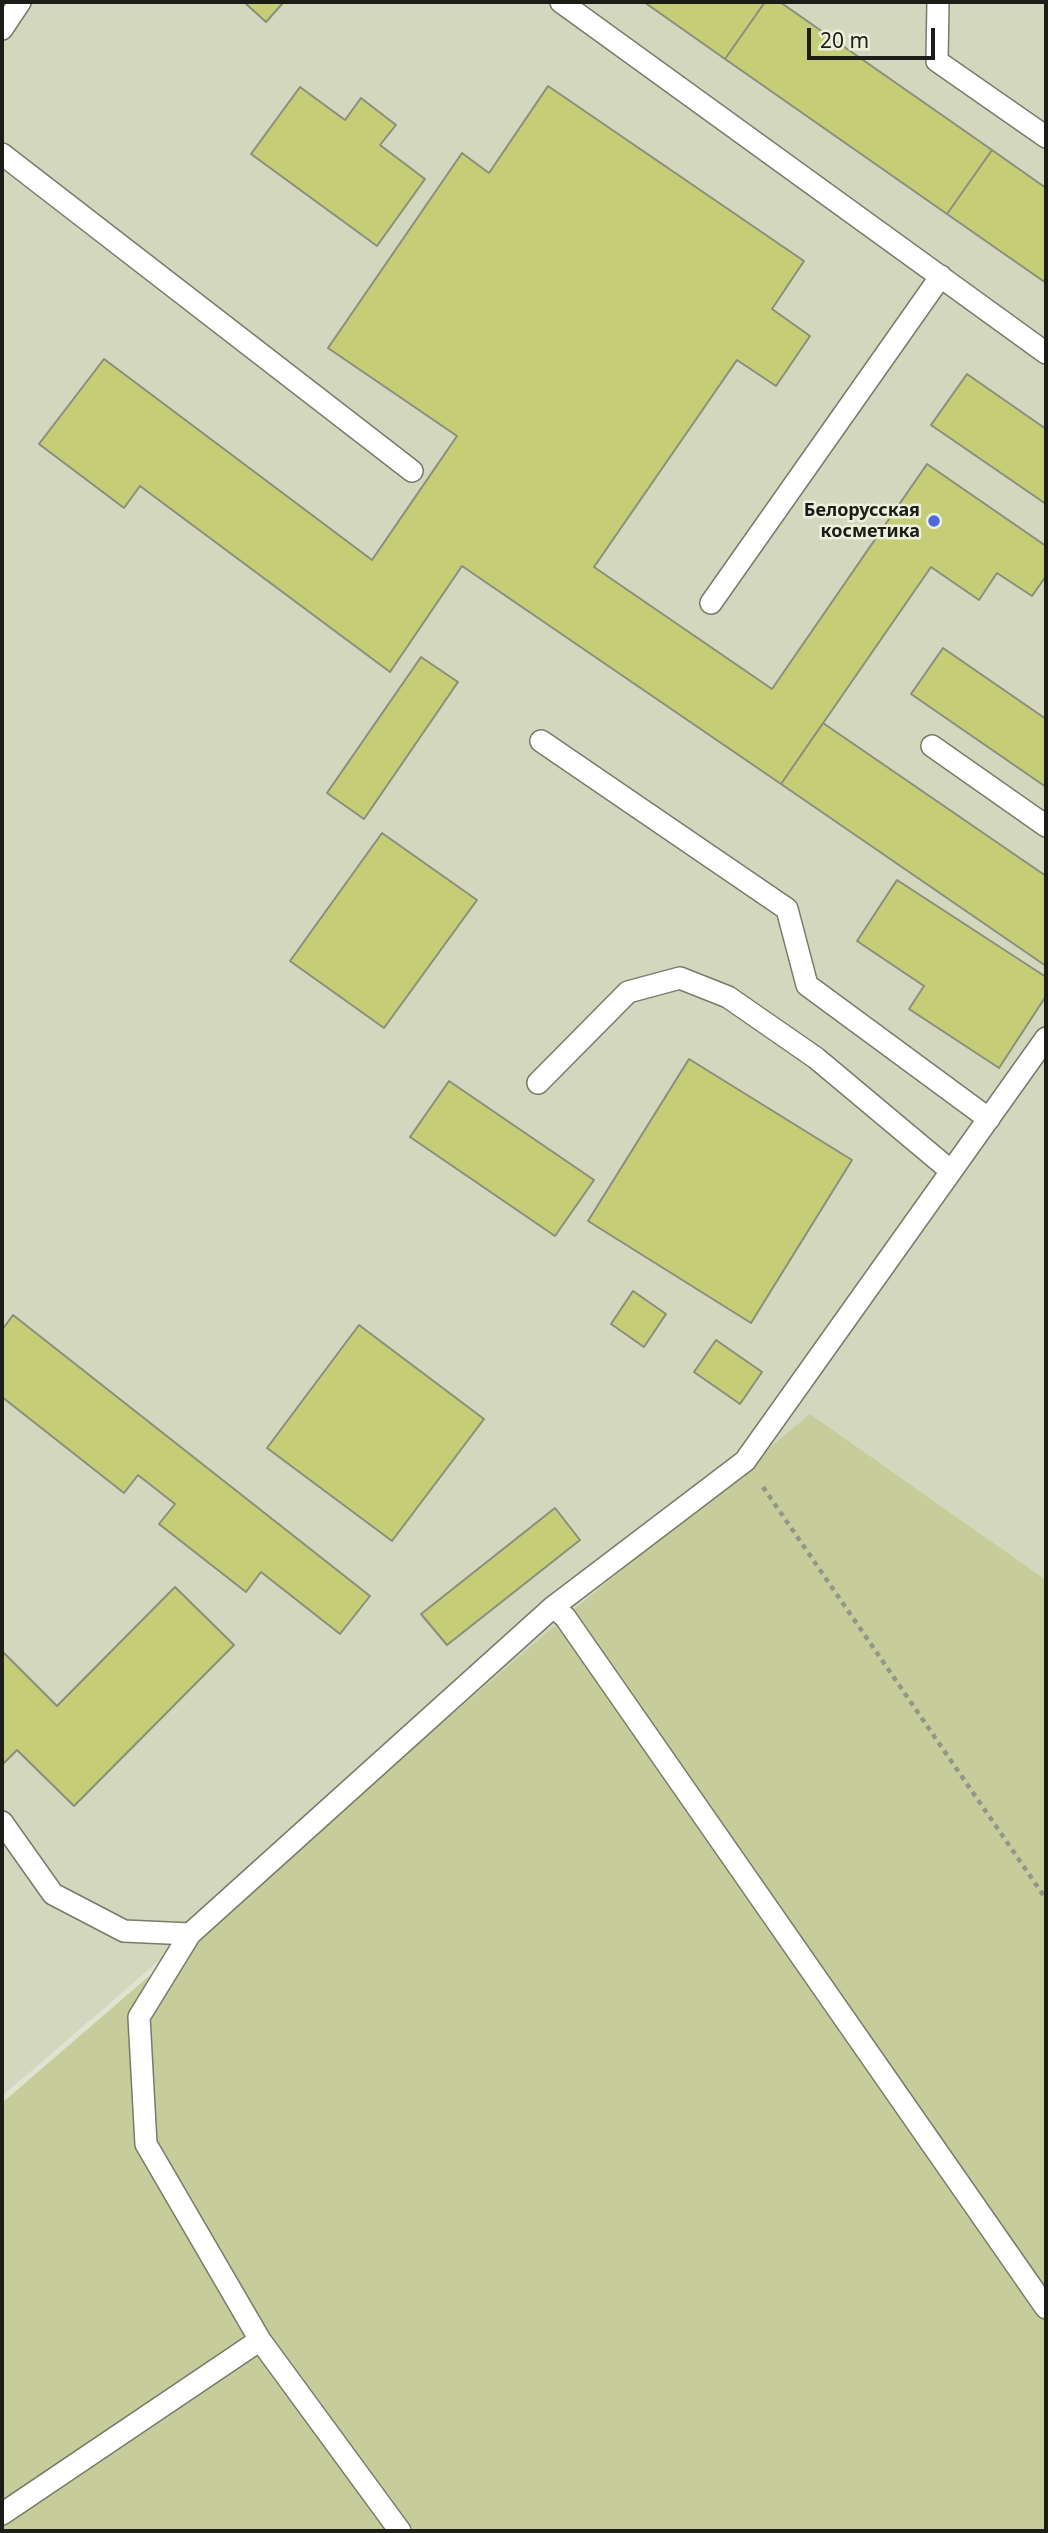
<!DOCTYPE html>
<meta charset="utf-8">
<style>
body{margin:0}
#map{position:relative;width:1048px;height:2533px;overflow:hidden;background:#e0e3cf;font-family:"Noto Sans",sans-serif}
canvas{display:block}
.frame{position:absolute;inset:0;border:4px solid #1c1d16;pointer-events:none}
.scale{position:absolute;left:807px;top:28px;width:128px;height:32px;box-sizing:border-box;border:4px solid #1c1d16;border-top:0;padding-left:9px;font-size:21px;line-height:24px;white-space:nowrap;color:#1c1d16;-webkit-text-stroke:5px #edf0dc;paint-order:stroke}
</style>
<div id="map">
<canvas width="1048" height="2533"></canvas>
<div class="frame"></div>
<div class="scale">20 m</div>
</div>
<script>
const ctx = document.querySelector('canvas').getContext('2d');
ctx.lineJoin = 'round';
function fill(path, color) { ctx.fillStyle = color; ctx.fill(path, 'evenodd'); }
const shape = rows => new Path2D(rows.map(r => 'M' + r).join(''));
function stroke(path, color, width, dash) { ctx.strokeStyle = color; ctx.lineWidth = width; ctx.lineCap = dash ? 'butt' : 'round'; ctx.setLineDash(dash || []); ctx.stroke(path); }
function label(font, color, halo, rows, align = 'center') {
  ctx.font = font + ' "Noto Sans",sans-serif'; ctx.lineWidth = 5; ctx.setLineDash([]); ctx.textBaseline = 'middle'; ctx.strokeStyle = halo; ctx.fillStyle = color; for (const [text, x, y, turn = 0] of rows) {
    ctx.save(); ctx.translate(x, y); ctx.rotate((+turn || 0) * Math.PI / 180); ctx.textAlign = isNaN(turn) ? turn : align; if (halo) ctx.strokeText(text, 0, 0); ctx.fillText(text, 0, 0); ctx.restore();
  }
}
fill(shape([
 [2,2,1046,2,1046,1580,822,1423,190,1934,2,2096]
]), '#d3d7bd');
fill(shape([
 [810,1414,1046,1580,1046,2531,2,2531,2,2103,565,1617]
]), '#c7cc9b');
const building = shape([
 [244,2,279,2,282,4,266,22,244,2],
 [644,2,765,2,725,59,644,2],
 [765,2,780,2,992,150,947,214,725,59,765,2],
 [548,86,804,261,772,309,810,336,776,386,737,360,594,567,772,689,927,464,1046,546,1046,576,1032,596,997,573,979,600,931,567,781,784,462,566,390,672,140,486,124,508,39,444,104,359,372,560,457,436,328,348,462,153,489,173,548,86],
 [300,87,345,120,361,98,396,125,380,145,425,179,377,246,251,154,300,87],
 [992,150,1046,188,1046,283,947,214,992,150],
 [967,374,1046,429,1046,504,931,425,967,374],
 [943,648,1046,719,1046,787,911,694,943,648],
 [421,657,458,682,364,819,327,793,421,657],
 [823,723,1046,876,1046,966,781,784,823,723],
 [382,833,477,900,384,1028,290,961,382,833],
 [897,880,1046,977,1046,996,999,1068,909,1009,924,986,857,941,897,880],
 [689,1059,852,1160,751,1323,588,1221,689,1059],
 [449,1081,594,1180,555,1236,410,1137,449,1081],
 [633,1291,666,1314,644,1347,611,1324,633,1291],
 [13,1315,370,1596,340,1634,261,1572,246,1592,159,1524,175,1504,138,1475,124,1493,2,1397,2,1330,13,1315],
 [359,1325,484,1419,392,1541,267,1448,359,1325],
 [716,1340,762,1372,740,1404,694,1372,716,1340],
 [555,1508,580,1540,447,1645,421,1614,555,1508],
 [175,1587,234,1645,74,1806,17,1750,2,1765,2,1651,57,1706,175,1587]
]);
fill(building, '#c5cd77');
stroke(building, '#8c8e7c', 2);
const service = shape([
 [561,2,1046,353],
 [938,2,937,61,1046,137],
 [2,29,20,2],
 [2,154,412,471],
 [711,603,941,276],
 [541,741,787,909,807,985,989,1119],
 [932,746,1046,826],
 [538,1083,628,992,680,978,728,997,816,1058,951,1171],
 [553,1607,565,1617,1046,2308],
 [2,1822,53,1894,124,1931,190,1934,553,1607,745,1461,1046,1038],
 [190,1934,139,2017,146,2144,260,2340,400,2531],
 [2,2514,260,2340]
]);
stroke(service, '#797b6a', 24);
stroke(shape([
 [763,1487,1046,1899]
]), '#949788', 4.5, [5, 5]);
stroke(service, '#fff', 21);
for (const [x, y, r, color] of [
 [934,521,7,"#4d6ade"]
]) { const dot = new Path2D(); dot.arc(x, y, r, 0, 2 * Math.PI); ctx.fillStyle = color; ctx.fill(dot); stroke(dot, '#edf0dc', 2.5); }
label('bold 18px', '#1c1d16', '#edf0dc', [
 ["Белорусская",920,511],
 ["косметика",920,532]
], 'right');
</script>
